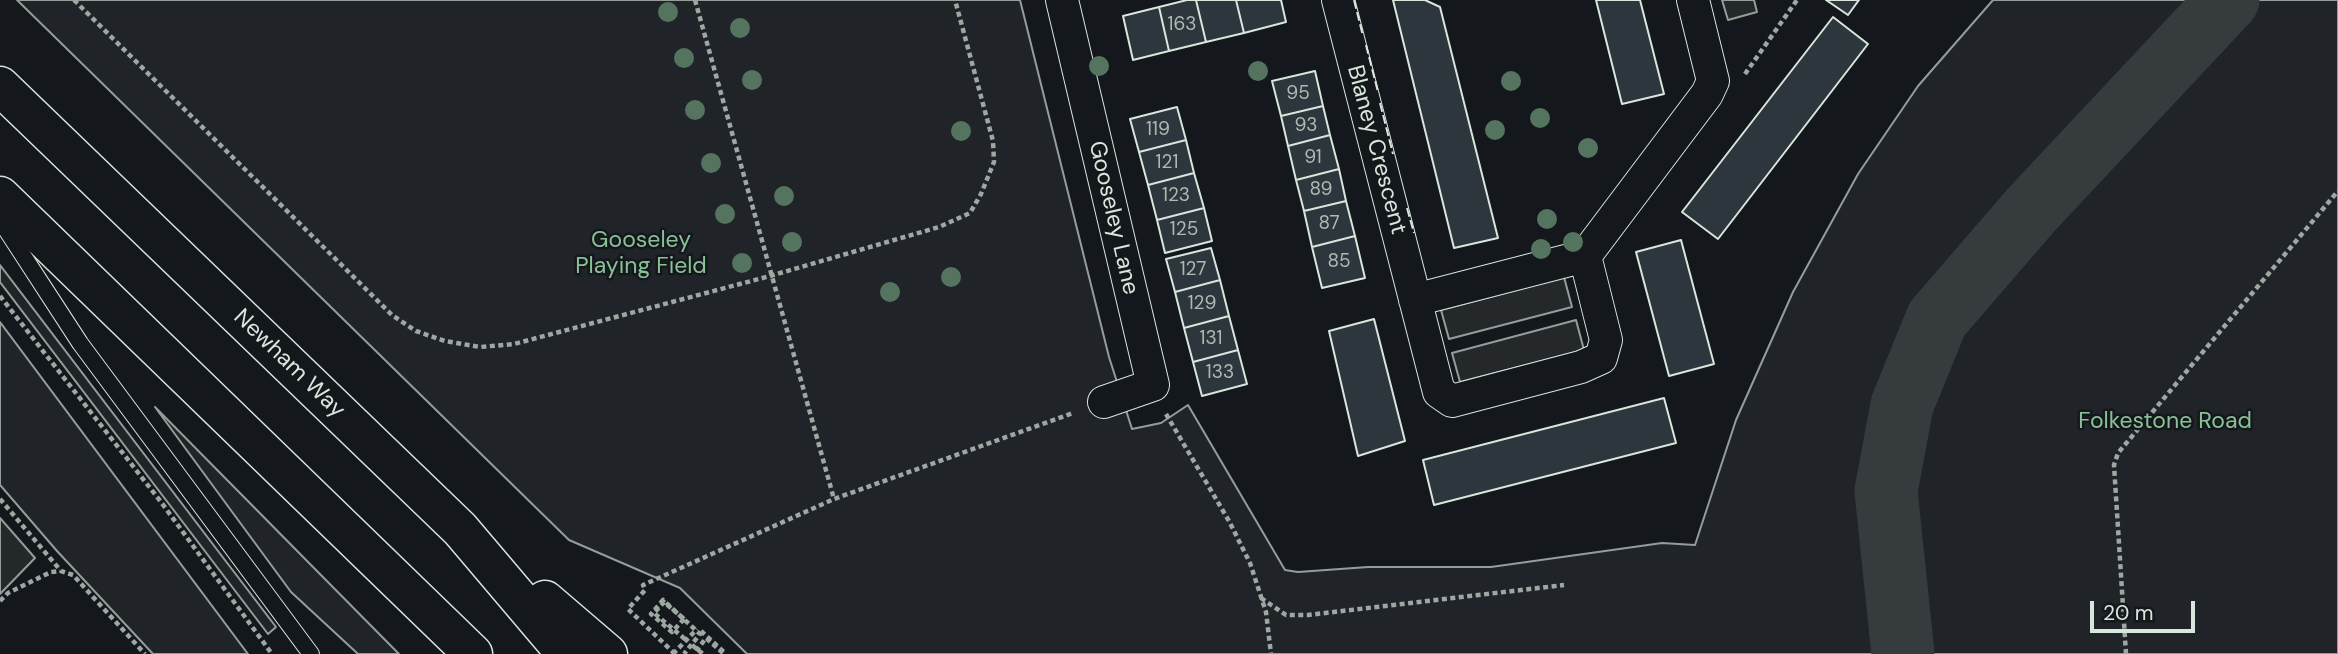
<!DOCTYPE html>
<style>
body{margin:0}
#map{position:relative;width:2338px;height:654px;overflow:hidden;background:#14181c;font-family:"DM Sans",sans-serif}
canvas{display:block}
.scale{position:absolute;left:2090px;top:601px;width:105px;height:32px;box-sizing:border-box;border:4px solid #d8e6dc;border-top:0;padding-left:9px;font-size:21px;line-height:24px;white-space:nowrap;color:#d8e6dc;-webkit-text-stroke:5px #14181c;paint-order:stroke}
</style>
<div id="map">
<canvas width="2338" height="654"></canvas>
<div class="scale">20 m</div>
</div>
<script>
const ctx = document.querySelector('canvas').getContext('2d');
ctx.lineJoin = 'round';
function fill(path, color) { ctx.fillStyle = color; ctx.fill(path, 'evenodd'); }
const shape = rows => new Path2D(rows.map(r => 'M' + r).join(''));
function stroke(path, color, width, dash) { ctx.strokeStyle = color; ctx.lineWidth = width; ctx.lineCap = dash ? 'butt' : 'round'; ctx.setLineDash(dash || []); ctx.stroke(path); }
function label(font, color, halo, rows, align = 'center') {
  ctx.font = font + ' "DM Sans",sans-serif'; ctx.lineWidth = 5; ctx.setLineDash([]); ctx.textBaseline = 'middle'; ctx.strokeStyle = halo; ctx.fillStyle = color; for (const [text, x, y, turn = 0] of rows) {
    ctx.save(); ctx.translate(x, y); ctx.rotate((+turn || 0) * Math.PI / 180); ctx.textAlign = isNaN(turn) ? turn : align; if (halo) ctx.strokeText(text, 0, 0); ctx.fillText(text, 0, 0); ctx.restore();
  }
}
const green = shape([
 [17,0,1020,0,1109,357,1132,429,1161,423,1188,405,1285,570,1298,572,1368,567,1491,567,1662,543,1695,545,1736,420,1793,292,1858,174,1918,86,1993,0,2338,0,2338,654,747,654,680,588,569,540,17,0],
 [0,265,276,627,268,634,0,282,0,265],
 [0,322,248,654,153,654,57,551,0,485,0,322],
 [155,407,314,568,399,654,358,654,291,592,155,407]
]);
fill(green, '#202428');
stroke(green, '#939e99', 2);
const parking = shape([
 [1722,0,1754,0,1757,12,1728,20,1722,0],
 [1564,277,1572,307,1449,339,1441,310,1564,277],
 [1576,320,1584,350,1460,382,1452,353,1576,320],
 [0,518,35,558,0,594,0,518]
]);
fill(parking, '#24282b');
stroke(parking, '#939e99', 2);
stroke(shape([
 [1903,654,1886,491,1902,405,1937,319,2032,209,2228,0]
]), '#363b3e', 63);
const building = shape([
 [1187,0,1196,0,1206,42,1169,51,1159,7,1187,0],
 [1196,0,1236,0,1244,33,1206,42,1196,0],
 [1236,0,1281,0,1286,22,1244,33,1236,0],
 [1393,0,1425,0,1440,7,1498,238,1454,248,1393,0],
 [1596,0,1640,0,1664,94,1622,104,1596,0],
 [1826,0,1859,0,1848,15,1826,0],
 [1159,7,1169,51,1133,60,1123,16,1159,7],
 [1833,17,1868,44,1718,239,1682,212,1833,17],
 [1315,71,1323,106,1281,116,1272,81,1315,71],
 [1323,106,1330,135,1288,146,1281,116,1323,106],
 [1177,107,1186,140,1139,152,1130,119,1177,107],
 [1330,135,1339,169,1296,180,1288,146,1330,135],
 [1186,140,1194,173,1148,185,1139,152,1186,140],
 [1339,169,1346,201,1304,211,1296,180,1339,169],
 [1194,173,1204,208,1157,220,1148,185,1194,173],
 [1346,201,1355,236,1312,247,1304,211,1346,201],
 [1204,208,1212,241,1165,253,1157,220,1204,208],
 [1355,236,1365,278,1322,288,1312,247,1355,236],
 [1681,240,1714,364,1669,376,1636,252,1681,240],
 [1211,248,1220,280,1175,292,1166,259,1211,248],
 [1220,280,1229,316,1184,328,1175,292,1220,280],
 [1229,316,1238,350,1193,362,1184,328,1229,316],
 [1374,319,1405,441,1358,456,1329,331,1374,319],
 [1238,350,1247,384,1202,396,1193,362,1238,350],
 [1664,398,1676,443,1434,505,1423,460,1664,398]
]);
fill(building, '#2c363c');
stroke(building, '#d8e6dc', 2);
const service = shape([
 [0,220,80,343,311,654]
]);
const minor = shape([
 [1062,0,1153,385,1104,402],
 [1338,0,1439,392,1452,401,1581,367,1601,358,1606,340,1585,256],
 [1415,300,1585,256,1707,94,1713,81,1693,0]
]);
const trunk = shape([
 [0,86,460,529,566,654],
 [0,196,473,654],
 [545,600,608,654]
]);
stroke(service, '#d8e6dc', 18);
stroke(minor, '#d8e6dc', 34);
stroke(trunk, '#d8e6dc', 41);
stroke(shape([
 [74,0,392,315,416,331,445,341,480,347,514,344,770,276,939,227,970,213,981,194,994,162,993,141,955,0],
 [695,0,834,499],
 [1745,74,1797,0],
 [0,296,161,502,272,654],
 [1166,414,1229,521,1250,563,1266,612,1271,654],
 [0,499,61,571,73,575,145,654],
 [1261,598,1286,615,1308,615,1564,585],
 [0,601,8,593,51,572,60,571],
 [684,619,672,632,651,614,663,600,700,634,684,654],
 [701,631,726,654],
 [692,645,703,654],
 [675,654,628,609,645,590,643,585,834,499,1073,413],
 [2126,654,2114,465,2118,453,2338,191]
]), '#9da8a2', 4.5, [5, 3.5]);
stroke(service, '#14181c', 16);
stroke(minor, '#14181c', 32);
stroke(trunk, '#14181c', 38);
stroke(shape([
 [684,619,664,602,654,613,686,640],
 [696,651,706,638,724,654],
 [673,654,697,629]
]), '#9da8a2', 4.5, [5, 3.5]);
stroke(shape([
 [1354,0,1363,36],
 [1366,45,1378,92],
 [1380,103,1393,154],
 [1407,208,1414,233]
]), '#d8e6dc', 2, [9, 3.5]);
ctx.fillStyle = '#55745f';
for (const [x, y] of [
 [668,12],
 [740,28],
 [684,58],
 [1099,66],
 [1258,71],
 [752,80],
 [1511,81],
 [695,110],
 [1540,118],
 [1495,130],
 [961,131],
 [1588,148],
 [711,163],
 [784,196],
 [725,214],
 [1547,219],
 [792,242],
 [1573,242],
 [1541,249],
 [742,263],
 [951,277],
 [890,292]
]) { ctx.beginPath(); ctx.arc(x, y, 10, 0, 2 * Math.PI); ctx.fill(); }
label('19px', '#adbab4', null, [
 ["163",1182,25],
 ["95",1298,94],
 ["93",1306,126],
 ["119",1158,130],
 ["91",1313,158],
 ["121",1167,163],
 ["89",1321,190],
 ["123",1176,196],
 ["87",1329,224],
 ["125",1184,230],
 ["85",1339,262],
 ["127",1193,270],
 ["129",1202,304],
 ["131",1211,339],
 ["133",1220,373]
]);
label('23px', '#d8e6dc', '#14181c', [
 ["Blaney Crescent",1376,150,75],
 ["Gooseley Lane",1113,218,77],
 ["Newham Way",289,364,44]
]);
label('23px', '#8ac095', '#14181c', [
 ["Gooseley",641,241],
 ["Playing Field",641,267],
 ["Folkestone Road",2165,422]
]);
</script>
